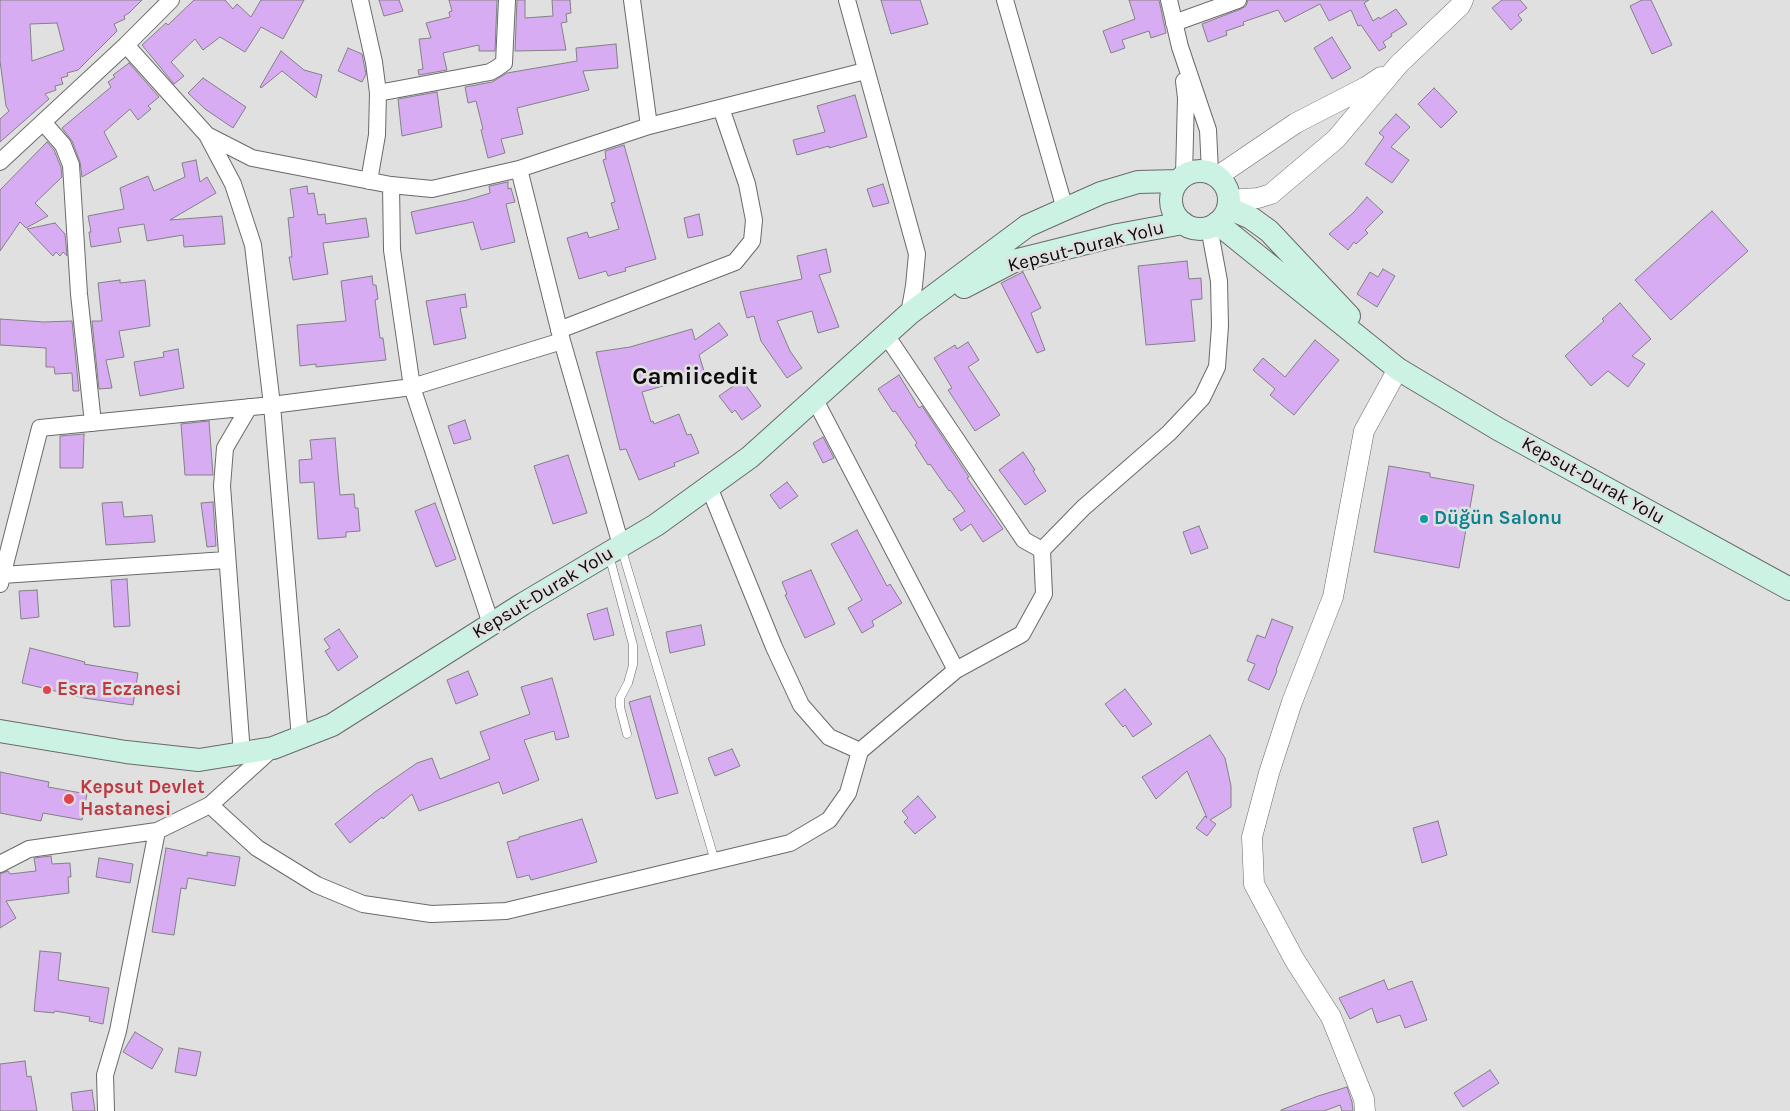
<!DOCTYPE html>
<meta charset="utf-8">
<style>
body{margin:0}
canvas{display:block;background:#e0e0e1}
</style>
<canvas width="1790" height="1111"></canvas>
<script>
const ctx = document.querySelector('canvas').getContext('2d');
ctx.lineJoin = 'round';
function fill(path, color) { ctx.fillStyle = color; ctx.fill(path, 'evenodd'); }
const shape = rows => new Path2D(rows.map(r => 'M' + r).join(''));
function stroke(path, color, width, dash) { ctx.strokeStyle = color; ctx.lineWidth = width; ctx.lineCap = dash ? 'butt' : 'round'; ctx.setLineDash(dash || []); ctx.stroke(path); }
function label(font, color, halo, rows, align = 'center') {
  ctx.font = font + ' Karla,sans-serif'; ctx.lineWidth = 5; ctx.setLineDash([]); ctx.textBaseline = 'middle'; ctx.strokeStyle = halo; ctx.fillStyle = color; for (const [text, x, y, turn = 0] of rows) {
    ctx.save(); ctx.translate(x, y); ctx.rotate((+turn || 0) * Math.PI / 180); ctx.textAlign = isNaN(turn) ? turn : align; if (halo) ctx.strokeText(text, 0, 0); ctx.fillText(text, 0, 0); ctx.restore();
  }
}
const building = shape([
 [0,0,142,0,129,13,124,16,125,19,114,24,117,31,78,70,67,73,68,76,61,78,63,84,55,86,56,90,45,94,49,99,0,142,0,119,9,111,6,106,0,61,0,0],
 [57,23,64,50,32,61,30,24,57,23],
 [194,0,225,0,233,9,237,4,251,17,261,0,304,0,283,39,261,27,245,52,220,37,203,50,195,39,171,62,184,76,174,84,142,45,166,23,168,25,194,0],
 [379,0,399,0,403,11,384,16,379,0],
 [449,0,497,0,495,51,479,51,479,45,443,53,447,70,419,75,418,70,423,69,419,39,431,38,426,23,450,17,449,12,452,11,449,0],
 [517,0,525,0,525,18,553,16,552,0,570,0,571,13,566,14,567,22,561,23,566,50,515,51,517,0],
 [881,0,920,0,928,24,891,34,881,0],
 [1129,0,1159,0,1166,33,1151,38,1149,31,1122,40,1125,48,1111,53,1103,31,1135,19,1129,0],
 [1248,0,1369,0,1364,3,1373,21,1379,17,1380,19,1396,9,1407,24,1391,34,1392,36,1383,42,1386,47,1379,51,1361,25,1358,26,1351,10,1329,21,1320,4,1285,22,1278,10,1243,22,1244,25,1226,31,1227,35,1208,42,1202,24,1241,9,1246,6,1248,0],
 [1502,0,1520,0,1527,8,1518,15,1522,20,1511,30,1492,8,1502,0],
 [1642,0,1651,0,1672,45,1652,54,1630,6,1642,0],
 [1332,37,1351,68,1332,79,1314,48,1332,37],
 [616,44,618,68,583,71,589,90,517,108,523,134,501,139,505,153,488,158,481,130,483,129,476,101,468,103,465,87,492,82,507,73,577,61,576,48,616,44],
 [348,48,362,54,366,74,362,82,338,71,348,48],
 [281,51,304,70,322,75,316,98,282,71,261,88,260,87,281,51],
 [129,63,159,97,148,106,151,109,138,120,130,109,104,132,117,157,82,177,80,162,72,141,62,128,111,87,108,82,115,77,113,75,129,63],
 [203,78,246,107,233,128,205,109,188,93,203,78],
 [1434,88,1457,112,1441,128,1418,104,1434,88],
 [437,92,442,127,402,136,398,99,437,92],
 [855,95,867,137,829,148,829,146,797,155,793,140,825,132,817,106,855,95],
 [1396,114,1410,127,1391,147,1409,160,1392,183,1365,164,1384,137,1379,133,1396,114],
 [47,142,54,150,61,167,62,177,35,203,48,216,26,228,20,222,0,251,0,190,47,142],
 [624,145,656,259,625,268,626,271,608,276,606,271,579,279,567,238,587,232,589,238,619,229,611,203,615,202,603,160,606,159,605,151,624,145],
 [196,160,200,182,207,177,216,193,170,220,222,216,225,244,184,247,183,235,147,241,144,224,118,228,121,242,91,247,89,232,91,232,88,216,124,209,120,188,148,176,154,191,185,177,182,163,196,160],
 [508,182,508,189,511,188,515,202,506,204,515,242,481,250,473,222,416,234,411,212,467,200,490,193,489,186,508,182],
 [883,184,889,203,873,207,867,189,883,184],
 [307,186,308,194,314,193,318,215,325,214,326,224,366,218,369,237,323,243,328,274,293,280,289,257,292,257,288,218,294,217,290,189,307,186],
 [1367,197,1383,212,1365,230,1368,233,1356,244,1354,242,1348,250,1329,234,1353,213,1367,197],
 [1712,211,1748,251,1671,320,1635,280,1712,211],
 [699,214,703,235,688,238,684,218,699,214],
 [55,223,65,234,67,256,63,252,60,256,56,252,53,256,27,229,55,223],
 [826,249,831,272,819,275,839,327,818,333,812,311,777,321,790,351,802,368,787,378,761,341,754,316,747,318,740,292,802,279,797,256,826,249],
 [1187,261,1189,279,1201,278,1202,299,1191,300,1195,341,1146,345,1138,266,1187,261],
 [1383,269,1395,276,1377,307,1357,294,1370,272,1378,277,1383,269],
 [1023,272,1041,308,1031,313,1045,350,1037,353,1001,283,1023,272],
 [372,276,373,285,376,285,378,299,375,300,380,338,383,338,386,360,316,367,316,364,300,366,297,325,346,321,341,281,372,276],
 [120,280,120,283,145,280,150,326,119,331,124,357,106,360,112,388,99,389,92,321,102,321,98,283,120,280],
 [465,294,467,307,460,308,466,338,434,345,426,301,465,294],
 [1620,303,1651,339,1632,356,1645,364,1628,387,1608,371,1591,386,1565,356,1604,321,1602,319,1620,303],
 [0,319,44,322,72,321,79,391,73,391,72,373,55,374,54,367,46,367,46,348,0,345,0,319],
 [719,323,728,335,699,355,705,374,642,392,651,422,653,421,654,424,679,414,687,435,691,434,699,453,674,463,675,466,639,480,626,449,620,450,596,352,630,347,692,329,695,340,719,323],
 [1315,340,1339,360,1294,415,1270,395,1275,389,1253,370,1263,358,1285,377,1315,340],
 [968,342,979,360,968,367,1000,415,975,431,948,390,952,388,934,358,955,345,957,349,968,342],
 [178,349,184,388,140,396,134,362,164,357,163,352,178,349],
 [899,375,919,408,922,406,969,477,967,478,1003,529,983,542,971,524,961,531,953,519,965,511,950,490,949,491,930,464,928,465,915,445,917,443,895,411,893,412,878,389,899,375],
 [742,380,761,406,742,420,735,410,732,413,719,396,742,380],
 [465,420,471,439,454,444,448,426,465,420],
 [209,421,213,475,185,475,181,424,209,421],
 [84,434,83,468,60,468,60,436,84,434],
 [823,437,834,458,823,463,813,443,823,437],
 [335,438,340,495,354,494,355,508,358,508,360,531,346,532,346,537,318,539,314,482,300,483,299,460,312,459,310,440,335,438],
 [1023,452,1035,470,1033,471,1046,491,1025,505,999,470,1023,452],
 [568,455,587,513,553,524,534,466,568,455],
 [1389,466,1430,473,1430,477,1474,485,1459,568,1374,552,1389,466],
 [787,482,798,496,780,509,770,495,787,482],
 [122,502,124,517,152,515,155,542,106,545,102,503,122,502],
 [213,502,216,546,207,547,201,503,213,502],
 [435,503,456,559,436,567,415,511,435,503],
 [1199,526,1208,548,1191,554,1183,532,1199,526],
 [857,530,887,586,890,584,902,603,872,621,874,626,862,633,848,608,862,600,831,544,857,530],
 [811,570,835,624,805,638,785,595,787,594,782,582,811,570],
 [127,579,130,626,114,627,111,580,127,579],
 [37,590,39,617,21,619,19,591,37,590],
 [607,608,614,635,594,640,587,614,607,608],
 [1272,619,1293,627,1276,670,1277,671,1269,690,1248,680,1255,664,1247,661,1257,635,1265,638,1272,619],
 [701,625,705,645,670,653,666,632,701,625],
 [339,629,358,657,338,671,325,651,330,648,324,639,339,629],
 [30,648,85,662,84,664,138,673,133,705,84,698,22,683,30,648],
 [468,671,478,695,456,704,447,680,468,671],
 [552,678,569,737,556,740,554,731,524,740,539,780,503,794,499,782,419,811,412,794,383,819,382,817,350,843,335,824,375,792,417,763,432,758,440,779,490,759,480,732,530,714,521,687,552,678],
 [1125,689,1152,724,1133,737,1125,725,1123,727,1105,704,1125,689],
 [650,696,678,793,656,799,629,702,650,696],
 [1210,735,1225,758,1231,786,1231,807,1210,820,1216,824,1207,836,1196,828,1205,816,1207,818,1187,771,1156,799,1142,777,1210,735],
 [732,749,740,766,715,776,708,758,732,749],
 [0,772,49,782,48,787,87,794,82,820,43,813,41,821,0,813,0,772],
 [918,796,936,817,915,834,904,822,908,818,902,811,918,796],
 [582,819,597,862,531,880,529,875,517,878,507,842,519,839,519,837,582,819],
 [1438,821,1447,855,1422,863,1413,828,1438,821],
 [166,848,207,856,207,852,240,857,235,886,188,878,186,889,181,888,174,935,152,932,166,848],
 [51,856,52,864,70,863,71,877,68,877,69,893,6,901,16,918,0,928,0,874,8,871,10,874,36,871,34,858,51,856],
 [99,858,133,864,130,883,96,877,99,858],
 [40,951,61,953,58,980,109,988,103,1024,89,1021,90,1017,55,1011,54,1013,34,1011,40,951],
 [1384,980,1388,990,1412,981,1427,1020,1405,1028,1400,1015,1377,1023,1372,1008,1350,1019,1339,998,1384,980],
 [135,1032,163,1049,152,1069,123,1052,135,1032],
 [179,1048,201,1052,196,1076,175,1072,179,1048],
 [25,1061,27,1077,31,1076,37,1111,0,1111,0,1064,25,1061],
 [1490,1070,1499,1083,1463,1107,1454,1093,1490,1070],
 [1347,1087,1352,1102,1353,1111,1342,1111,1340,1105,1324,1111,1281,1111,1281,1110,1318,1096,1347,1087],
 [92,1090,95,1111,73,1111,71,1093,92,1090]
]);
fill(building, '#d8acf2');
stroke(building, '#828283', 1);
const service = shape([
 [621,547,715,861],
 [609,555,633,645,633,665,628,683,620,698,620,707,627,734]
]);
const minor = shape([
 [360,0,374,62,378,93,377,135,369,181],
 [632,0,649,126],
 [847,0,917,254,914,286,909,314],
 [1005,0,1065,209],
 [1169,0,1180,47,1208,130,1210,172],
 [1174,23,1238,0],
 [126,45,207,135,252,158,391,185,432,189,519,169,649,126,865,71],
 [1184,81,1186,98,1184,175],
 [378,93,490,72,497,68,504,63,507,0],
 [43,122,63,145,71,165,79,294,93,423],
 [207,135,233,184,253,245,272,405,300,738],
 [0,162,126,45,171,0],
 [519,169,562,341,621,545],
 [391,185,392,250,412,387,491,624],
 [559,330,735,262,752,241,754,220,747,184,721,108],
 [886,335,1024,540,1042,550],
 [814,398,956,670],
 [709,487,774,647,801,705,829,737,860,751],
 [2,575,226,560],
 [0,584,40,428,272,405,412,387,562,341],
 [242,754,222,486,225,448,249,407],
 [210,805,257,848,317,885,363,904,431,914,506,911,790,843,829,820,848,793,860,751,956,670,1022,634,1044,594,1042,550,1083,508,1169,433,1202,398,1217,367,1220,326,1219,281,1209,227],
 [0,864,29,849,157,831,210,805,273,748],
 [106,1111,105,1075,118,1031,157,831]
]);
const tertiary = shape([
 [1218,176,1296,123,1366,87,1381,77],
 [1229,200,1258,198,1271,194,1336,139,1399,64,1460,6,1463,0],
 [1365,1111,1364,1099,1331,1017,1294,959,1254,884,1252,837,1269,773,1292,702,1333,597,1364,431,1398,369]
]);
const secondary = shape([
 '1171 200a29 29 0 1 1 58 0a29 29 0 1 1-58 0Z',
 [1228,208,1251,218,1269,231,1349,316],
 [1217,223,1398,369,1498,429,1790,589],
 [964,287,1014,261,1118,235,1183,223],
 [0,731,126,752,199,760,273,748,332,725,523,604,656,525,750,457,909,314,1027,226,1101,193,1138,182,1178,181]
]);
stroke(service, '#6a6a6b', 9);
stroke(minor, '#6a6a6b', 18);
stroke(tertiary, '#6a6a6b', 21);
stroke(secondary, '#6a6a6b', 24);
stroke(service, '#fff', 8);
stroke(minor, '#fff', 16);
stroke(tertiary, '#fff', 20);
stroke(secondary, '#cbf2e3', 22);
for (const [x, y, r, color] of [
 [1424,519,5,"#0f9aa8"],
 [47,690,5,"#e0444e"],
 [69,799,6,"#e0444e"]
]) { const dot = new Path2D(); dot.arc(x, y, r, 0, 2 * Math.PI); ctx.fillStyle = color; ctx.fill(dot); stroke(dot, '#e0e0e1', 2); }
label('19px', '#0c0c0d', '#e0e0e1', [
 ["Kepsut-Durak Yolu",1086,247,-14],
 ["Kepsut-Durak Yolu",1593,481,29],
 ["Kepsut-Durak Yolu",543,593,-31]
]);
label('bold 19px', '#0d838f', '#e0e0e1', [
 ["Düğün Salonu",1434,519]
], 'left');
label('bold 19px', '#be3a42', '#e0e0e1', [
 ["Esra Eczanesi",57,690],
 ["Kepsut Devlet",80,788],
 ["Hastanesi",80,810]
], 'left');
label('bold 24px', '#0c0c0d', '#e0e0e1', [
 ["Camiicedit",695,377]
]);
</script>
